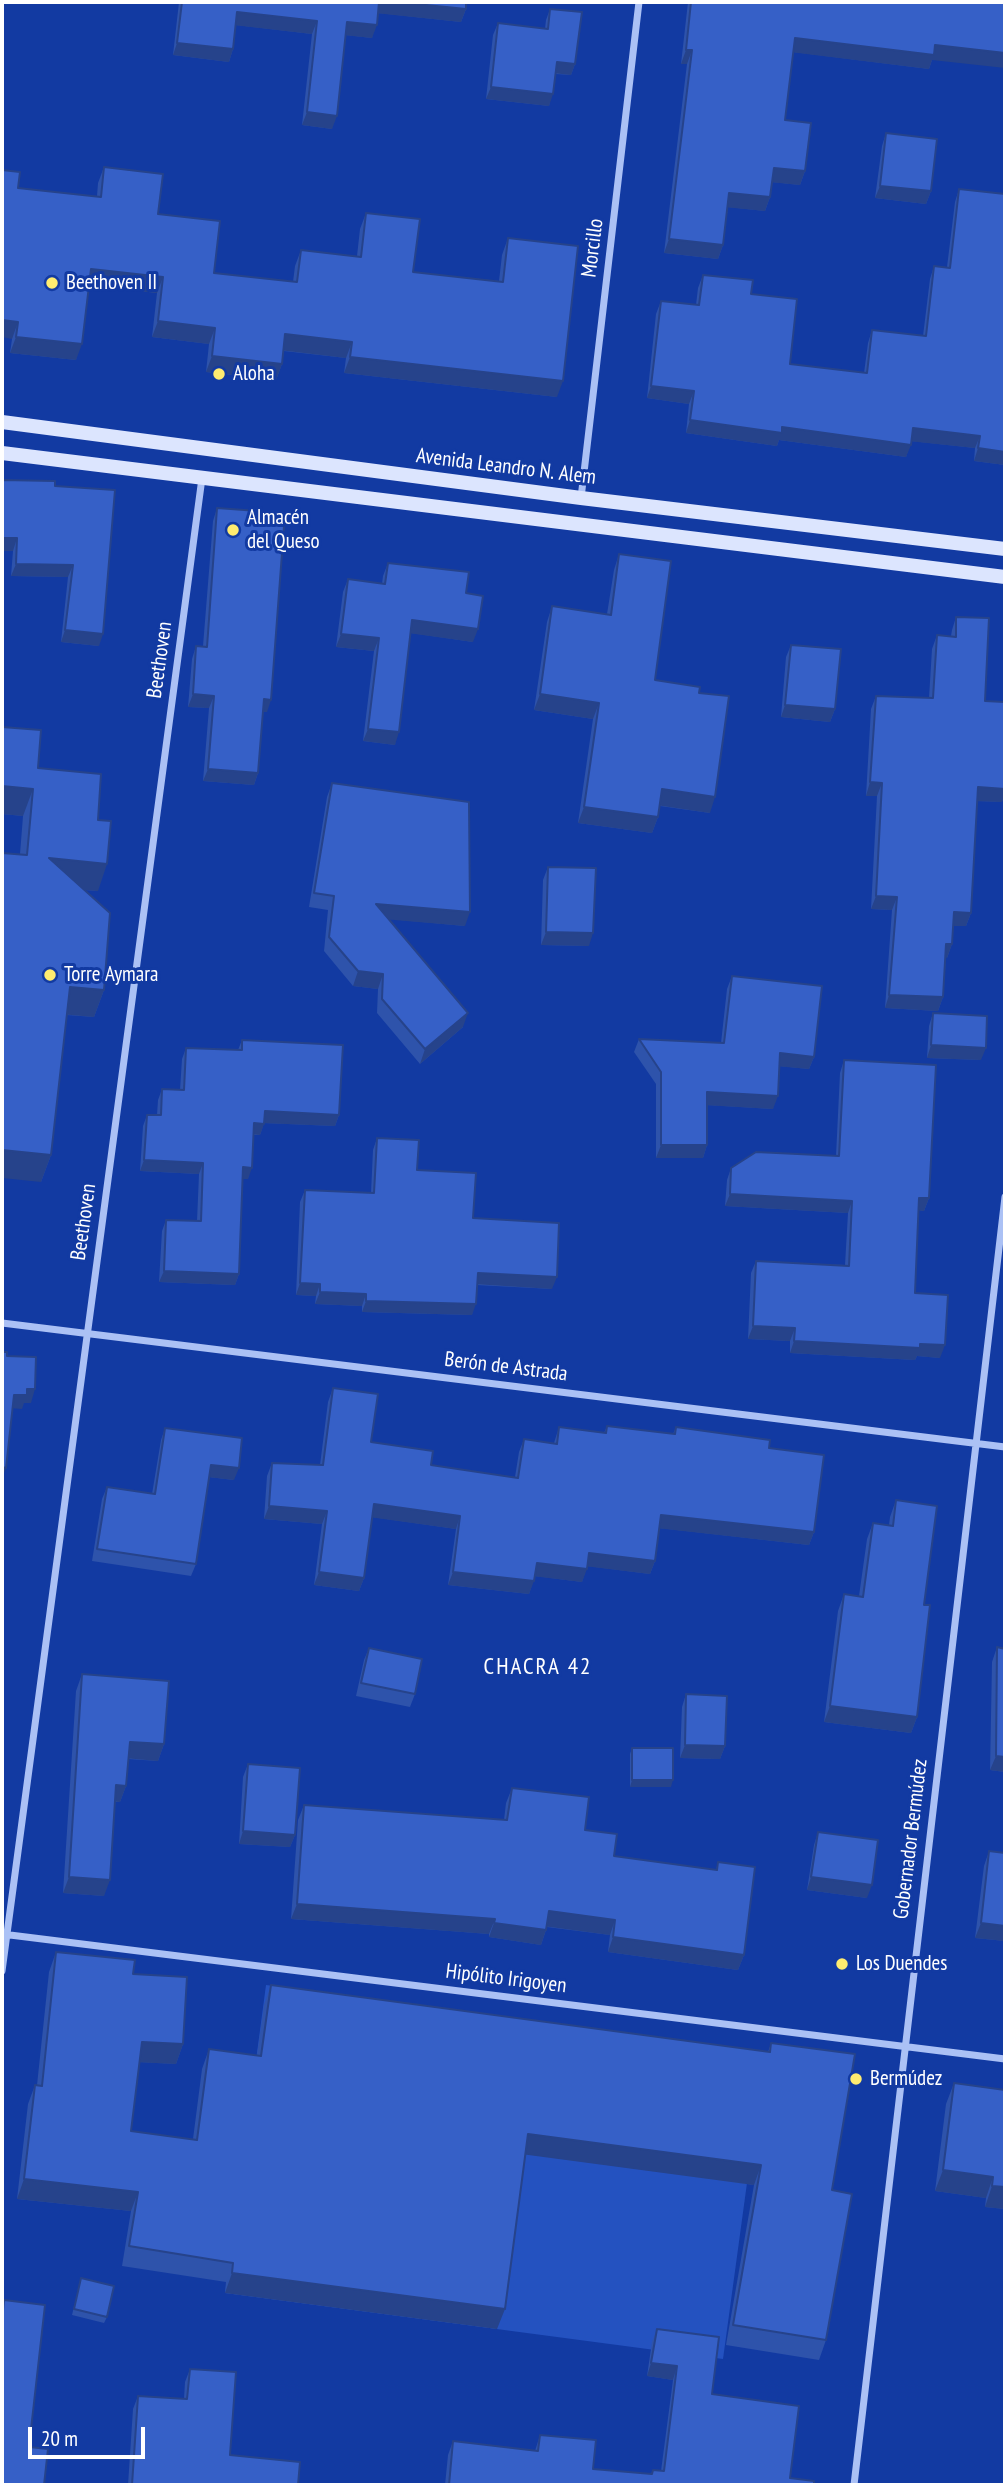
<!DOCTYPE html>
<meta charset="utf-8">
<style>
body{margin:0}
#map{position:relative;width:1007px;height:2487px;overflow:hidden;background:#123aa2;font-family:"PT Sans Narrow",sans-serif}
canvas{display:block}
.frame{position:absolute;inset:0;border:4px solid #fff;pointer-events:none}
.scale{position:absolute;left:28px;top:2427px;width:117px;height:32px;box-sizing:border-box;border:4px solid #fff;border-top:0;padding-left:9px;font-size:21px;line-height:24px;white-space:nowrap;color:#fff;-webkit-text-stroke:5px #123aa2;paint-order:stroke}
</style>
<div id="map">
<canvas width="1007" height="2487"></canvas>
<div class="frame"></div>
<div class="scale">20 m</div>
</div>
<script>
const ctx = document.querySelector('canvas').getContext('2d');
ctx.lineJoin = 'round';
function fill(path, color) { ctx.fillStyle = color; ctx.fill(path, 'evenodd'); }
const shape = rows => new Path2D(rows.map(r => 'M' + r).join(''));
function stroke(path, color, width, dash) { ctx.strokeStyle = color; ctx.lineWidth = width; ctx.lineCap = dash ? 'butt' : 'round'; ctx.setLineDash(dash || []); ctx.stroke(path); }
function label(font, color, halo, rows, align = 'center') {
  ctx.font = font + ' "PT Sans Narrow",sans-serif'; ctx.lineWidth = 6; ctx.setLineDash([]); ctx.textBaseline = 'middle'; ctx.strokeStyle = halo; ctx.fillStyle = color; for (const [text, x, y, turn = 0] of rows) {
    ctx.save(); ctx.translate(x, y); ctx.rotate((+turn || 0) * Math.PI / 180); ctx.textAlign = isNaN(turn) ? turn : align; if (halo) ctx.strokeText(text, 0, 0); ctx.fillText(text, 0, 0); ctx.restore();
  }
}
fill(shape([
 [266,1985,765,2051,723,2359,225,2293]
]), '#2452c0');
stroke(shape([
 [581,498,639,2],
 [2,1323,1005,1447],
 [2,1934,1005,2059],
 [2,1971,202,478],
 [854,2485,1005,1197]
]), '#abc1f5', 7);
stroke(shape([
 [2,422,581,498,1005,549],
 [2,453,1005,577]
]), '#dce5fe', 14);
fill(shape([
 [179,2,466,2,466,9,461,22,378,13,372,38,346,35,332,129,302,125,312,34,236,25,233,49,229,62,173,55],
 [688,2,1005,2,932,60,929,69,793,52,785,120,805,171,800,185,772,182,770,197,765,211,728,207,723,245,718,259,664,253,687,64,681,64],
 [550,9,575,64,571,75,556,74,549,106,486,99,493,35,498,23,545,29,546,20],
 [886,133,931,191,926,204,875,198,882,146],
 [104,167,158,214,214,273,293,282,295,266,301,250,357,256,360,229,366,213,413,272,499,281,502,255,508,238,557,397,344,373,346,358,284,351,282,364,276,380,206,372,209,344,152,337,157,293,89,285,76,360,10,353,12,339,18,188,97,196,98,183],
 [959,189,1004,354,1005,465,974,461,975,448,911,441,906,457,779,440,777,446,686,433,689,404,647,398,656,314,661,301,696,305,698,288,703,275,751,294,790,364,864,373,868,343,872,330,923,336,930,279,934,266,947,267,955,202],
 [2,480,55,486,99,646,61,642,68,577,11,576,13,551,2,551],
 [217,508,267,712,263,712,258,773,254,785,203,781,209,708,188,707,192,659,196,646,203,646,213,521],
 [619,554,655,680,699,693,710,813,660,806,658,817,652,833,578,823,593,719,534,710,547,622,552,606,607,614,614,570],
 [388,563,466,593,473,642,411,633,395,745,363,741,374,651,336,647,343,592,348,579,382,584,383,576],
 [956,617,985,701,1005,702,1005,793,1002,802,977,801,971,913,966,926,953,926,952,944,947,958,946,957,943,997,938,1011,885,1008,892,910,871,909,877,796,866,796,871,709,876,696,929,698,932,649,937,635,951,636,952,630],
 [791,645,835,709,830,722,781,717,786,657],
 [2,727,38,768,98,820,98,891,84,890,104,990,94,1017,67,1015,51,1155,41,1182,20,854,23,816,2,814],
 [332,783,465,926,389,919,463,1027,420,1064,377,1013,378,989,353,986,324,951,328,910,309,907,327,797],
 [548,867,589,946,541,945,543,880],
 [732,976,814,1057,809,1069,779,1066,773,1109,707,1105,707,1145,703,1158,656,1158,656,1084,634,1052,639,1039,721,1043,727,989],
 [933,1013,981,1060,927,1058,929,1026],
 [242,1040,339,1115,335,1126,264,1123,260,1135,254,1135,248,1179,243,1179,239,1274,235,1285,159,1282,162,1231,166,1220,197,1221,199,1174,140,1171,143,1126,147,1115,157,1115,158,1100,162,1089,180,1090,182,1059,186,1048,238,1050],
 [844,1060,929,1198,924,1211,918,1210,915,1293,940,1358,917,1356,915,1360,790,1353,790,1341,748,1339,751,1273,756,1261,845,1265,848,1213,725,1206,727,1180,731,1168,836,1156,840,1073],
 [377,1138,417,1170,473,1218,552,1289,477,1285,472,1315,362,1312,362,1306,315,1304,316,1296,296,1295,300,1202,305,1190,371,1193,373,1150],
 [333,1388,371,1442,431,1465,515,1477,519,1452,524,1439,554,1443,559,1427,604,1433,607,1426,673,1434,676,1427,769,1448,814,1532,809,1545,659,1528,655,1561,650,1574,587,1566,582,1582,535,1576,529,1594,448,1585,456,1529,372,1517,364,1578,359,1591,314,1585,322,1524,264,1519,267,1476,272,1463,320,1465,328,1402],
 [165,1428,234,1480,209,1477,196,1564,191,1576,92,1561,102,1499,107,1487,152,1494,161,1440],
 [896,1500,924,1605,917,1717,911,1733,824,1722,838,1611,844,1594,859,1596,867,1539,873,1523,889,1525,890,1517],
 [997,1647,1005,1772,990,1770,992,1662],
 [369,1648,415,1694,410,1707,356,1696,364,1660],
 [82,1674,164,1744,158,1761,128,1759,126,1786,120,1802,115,1802,104,1896,63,1893,76,1691],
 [686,1694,725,1746,720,1759,680,1758,682,1707],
 [632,1748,671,1787,630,1787,630,1754],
 [248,1764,295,1835,290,1847,239,1844,243,1777],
 [512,1788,585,1830,614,1856,716,1870,718,1862,744,1955,738,1970,608,1952,610,1935,547,1927,541,1945,489,1937,489,1934,291,1919,298,1820,304,1805,504,1820,506,1803],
 [818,1832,867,1898,807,1890,814,1845],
 [989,1851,1005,1941,975,1938,984,1866],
 [56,1952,133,1974,183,2044,176,2064,139,2062,131,2131,193,2139,202,2069,209,2049,257,2055,264,2005,271,1985,768,2052,771,2043,832,2190,826,2340,819,2360,726,2345,754,2185,526,2154,497,2329,225,2293,226,2282,122,2266,131,2211,17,2199,28,2104,35,2085,37,2085,49,1972],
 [954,2083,1003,2090,1005,2084,1005,2209,985,2207,986,2198,935,2191,946,2104],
 [81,2278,107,2317,104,2323,72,2315],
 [657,2329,712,2394,790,2478,814,2485,445,2485,448,2455,453,2441,535,2451,540,2435,593,2469,651,2474,653,2470,661,2471,673,2380,647,2376,652,2342],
 [190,2369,230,2455,298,2485,128,2485,133,2409,138,2396,184,2399,185,2382]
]), '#2e53ab');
fill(shape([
 [379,2,396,2,466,9,461,22,375,13],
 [237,12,317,21,312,34,233,25],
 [347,22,377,25,372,38,343,35],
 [795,38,935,45,1005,53,1005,68,932,60,929,69,790,52],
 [177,43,233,49,229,62,173,55],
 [686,50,692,50,687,64,681,64],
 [557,62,575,64,571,75,553,73],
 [491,87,553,94,549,106,486,99],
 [307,112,337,116,332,129,302,125],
 [774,168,805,171,800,185,769,182],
 [880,186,931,191,926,204,875,198],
 [729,193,770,197,765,211,724,207],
 [669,239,723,245,718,259,664,253],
 [91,269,163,277,157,293,85,285],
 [2,320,18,322,12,339,2,337],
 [158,321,215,328,209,344,152,337],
 [285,334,352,342,346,358,279,350],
 [16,337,82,344,76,360,10,353],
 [212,356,282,364,276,380,206,372],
 [350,357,563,381,557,397,344,373],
 [651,386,694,391,689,404,647,398],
 [690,420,782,427,911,445,906,457,779,440,777,446,686,433],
 [913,428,980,436,975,448,908,441],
 [978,448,1005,452,1005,465,974,461],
 [2,538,17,538,13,551,2,551],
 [16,564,73,565,68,577,11,576],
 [412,620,478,629,473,642,408,633],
 [65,630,103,634,99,646,61,642],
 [341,634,379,638,374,651,336,647],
 [193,694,214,696,209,708,188,707],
 [540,694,599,703,593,719,534,710],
 [264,699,271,700,267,712,259,712],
 [785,705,835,709,830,722,781,717],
 [368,729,399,732,395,745,363,741],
 [208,769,258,773,254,785,203,781],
 [870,782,882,783,877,796,866,796],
 [2,786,33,789,23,816,2,814],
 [978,787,1005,789,1005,793,1002,802,973,801],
 [662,789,715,797,710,813,656,805],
 [584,807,658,817,652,833,578,823],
 [49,858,107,864,98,891,39,886],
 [876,896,897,897,892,910,871,909],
 [376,904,470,912,465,926,371,918],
 [954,912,971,913,966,926,949,926],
 [546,932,593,933,589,946,541,945],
 [946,944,952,944,947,958,941,957],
 [358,971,383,974,378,989,353,986],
 [70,987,104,990,94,1017,60,1014],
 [889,995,943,997,938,1011,885,1008],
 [468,1013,463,1027,420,1064,425,1049],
 [931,1045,986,1048,981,1060,927,1058],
 [780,1053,814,1057,809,1069,775,1066],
 [707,1092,778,1096,773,1109,703,1105],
 [265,1111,339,1115,335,1126,261,1123],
 [254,1123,264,1124,260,1135,250,1134],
 [661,1145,707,1145,703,1158,656,1158],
 [2,1150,51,1155,41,1182,2,1178],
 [144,1160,203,1163,199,1174,140,1171],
 [243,1167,252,1168,248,1179,239,1179],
 [730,1194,852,1201,848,1213,725,1206],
 [919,1198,929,1198,924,1211,914,1210],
 [164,1271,239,1274,235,1285,159,1282],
 [478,1273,557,1277,552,1289,474,1284],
 [300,1283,320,1284,316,1296,296,1295],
 [320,1292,366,1294,362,1306,315,1304],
 [366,1301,476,1304,472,1315,362,1312],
 [753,1326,795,1328,790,1341,748,1339],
 [794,1341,920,1344,945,1345,940,1358,917,1356,915,1360,790,1353],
 [27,1389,35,1389,31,1403,24,1403,22,1409,9,1408,14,1395],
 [211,1465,239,1468,234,1480,207,1477],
 [2,1467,6,1468,2,1479],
 [374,1504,460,1516,456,1529,369,1517],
 [269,1506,327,1511,322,1524,264,1519],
 [661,1515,814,1532,809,1545,656,1528],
 [589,1553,655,1561,650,1574,584,1566],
 [537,1563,587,1569,582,1582,532,1576],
 [319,1572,364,1578,359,1591,314,1585],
 [453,1572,534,1581,529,1594,448,1585],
 [830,1706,917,1717,911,1733,824,1722],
 [130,1742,164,1744,158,1761,124,1758],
 [685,1745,725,1746,720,1759,680,1758],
 [996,1756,1005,1757,1005,1772,990,1770],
 [632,1780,673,1780,671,1787,630,1787],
 [116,1785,126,1786,120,1802,110,1801],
 [243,1831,295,1835,290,1847,239,1844],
 [69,1877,110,1880,104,1896,63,1893],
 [811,1877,872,1885,867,1898,807,1890],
 [297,1904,495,1919,489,1934,291,1919],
 [549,1911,615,1920,610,1935,543,1926],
 [494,1923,546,1930,541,1945,489,1937],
 [981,1923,1005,1926,1005,1941,975,1938],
 [613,1937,744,1955,738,1970,608,1952],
 [142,2042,183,2044,176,2064,134,2062],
 [528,2134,761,2165,754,2185,521,2154],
 [943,2170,993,2177,986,2198,935,2191],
 [24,2179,138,2192,131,2211,17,2199],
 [992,2186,1005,2187,1005,2209,985,2207],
 [232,2273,505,2309,497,2329,225,2293],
 [651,2363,677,2366,673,2380,647,2376]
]), '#26438b');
const building = shape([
 [182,2,379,2,377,25,347,22,337,116,307,112,317,21,237,12,233,49,177,43,182,2],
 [396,2,466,2,466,9,396,2],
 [691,2,1005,2,1005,53,935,45,934,55,795,38,785,120,811,123,805,171,774,168,770,197,729,193,723,245,669,239,692,50,686,50,691,2],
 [550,9,582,12,575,64,557,62,553,94,491,87,498,23,548,29,550,9],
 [886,133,937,139,931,191,880,186,886,133],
 [104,167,163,174,158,214,220,221,214,273,297,282,301,250,361,257,366,213,420,219,413,272,503,282,508,238,578,246,563,381,350,357,352,342,285,334,282,364,212,356,215,328,158,321,163,277,91,269,82,344,16,337,18,322,2,320,2,170,20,172,18,188,101,197,104,167],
 [959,189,1005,194,1005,339,1004,354,1005,354,1005,452,978,448,980,436,913,428,911,445,782,427,782,433,690,420,694,391,651,386,661,301,699,305,703,275,753,280,751,294,797,299,790,364,867,373,872,330,926,336,934,266,950,268,959,189],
 [2,480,55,481,55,486,115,490,103,634,65,630,73,565,16,564,17,538,2,538,2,480],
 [217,508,285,513,271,700,264,699,258,773,208,769,214,696,193,694,196,646,207,647,217,508],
 [619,554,671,561,655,680,700,687,699,693,729,696,715,797,662,789,658,817,584,807,599,703,540,694,552,606,611,615,619,554],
 [388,563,469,572,466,593,483,596,478,629,412,620,399,732,368,729,379,638,341,634,348,579,385,584,388,563],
 [956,617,989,618,985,701,1005,702,1005,789,978,787,971,913,954,912,952,944,946,944,943,997,889,995,897,897,876,896,882,783,870,782,876,696,933,698,937,635,956,637,956,617],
 [791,645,841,649,835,709,785,705,791,645],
 [2,727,41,730,38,768,101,774,98,820,111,821,107,864,49,858,110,913,104,990,70,987,51,1155,2,1150,2,853,27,855,33,789,2,786,2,727],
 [332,783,469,802,470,912,376,904,468,1013,425,1049,382,999,383,974,358,971,329,937,334,896,314,893,332,783],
 [548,867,596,868,593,933,546,932,548,867],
 [732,976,822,986,814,1057,780,1053,778,1096,707,1092,707,1145,661,1145,661,1072,639,1039,724,1043,732,976],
 [933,1013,987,1016,986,1048,931,1045,933,1013],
 [242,1040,343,1045,339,1115,265,1111,264,1124,254,1123,252,1168,243,1167,239,1274,164,1271,166,1220,201,1221,203,1163,144,1160,147,1115,161,1115,162,1089,184,1090,186,1048,242,1050,242,1040],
 [844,1060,936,1065,929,1198,919,1198,915,1293,948,1295,945,1345,920,1344,920,1348,794,1341,795,1328,753,1326,756,1261,849,1266,852,1201,730,1194,731,1168,756,1152,839,1156,844,1060],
 [377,1138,419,1140,417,1170,476,1173,473,1218,559,1223,557,1277,478,1273,476,1304,366,1301,366,1294,320,1292,320,1284,300,1283,305,1190,374,1193,377,1138],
 [2,1352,7,1352,7,1356,36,1357,35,1389,27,1389,27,1395,14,1395,6,1468,2,1467,2,1352],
 [333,1388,378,1394,371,1442,433,1451,431,1465,518,1478,524,1439,557,1444,559,1427,606,1433,607,1426,675,1434,676,1427,770,1440,769,1448,824,1455,814,1532,661,1515,655,1561,589,1553,587,1569,537,1563,534,1581,453,1572,460,1516,374,1504,364,1578,319,1572,327,1511,269,1506,272,1463,323,1465,333,1388],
 [165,1428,242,1438,239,1468,211,1465,196,1564,97,1549,107,1487,155,1494,165,1428],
 [896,1500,937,1506,924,1605,930,1605,917,1717,830,1706,844,1594,863,1597,873,1523,893,1526,896,1500],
 [997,1647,1005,1649,1005,1757,996,1756,997,1647],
 [369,1648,422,1659,415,1694,361,1683,369,1648],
 [82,1674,169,1681,164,1744,130,1742,126,1786,116,1785,110,1880,69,1877,82,1674],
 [686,1694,727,1696,725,1746,685,1745,686,1694],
 [632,1748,673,1748,673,1780,632,1780,632,1748],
 [248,1764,300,1768,295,1835,243,1831,248,1764],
 [512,1788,589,1797,585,1830,617,1834,614,1856,717,1870,718,1862,755,1867,744,1955,613,1937,615,1920,549,1911,546,1930,494,1923,495,1919,297,1904,304,1805,507,1820,512,1788],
 [818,1832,878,1840,872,1885,811,1877,818,1832],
 [989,1851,1005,1853,1005,1926,981,1923,989,1851],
 [56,1952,135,1960,133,1974,187,1977,183,2044,142,2042,131,2131,197,2140,209,2049,261,2056,271,1985,770,2052,771,2043,855,2054,832,2190,852,2194,826,2340,733,2325,761,2165,528,2134,505,2309,232,2273,233,2263,129,2246,138,2192,24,2179,35,2085,42,2086,56,1952],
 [954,2083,1005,2090,1005,2088,1005,2187,992,2186,993,2177,943,2170,954,2083],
 [81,2278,114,2286,107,2317,74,2309,81,2278],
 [4,2300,45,2305,29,2447,48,2449,44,2485,2,2485,2,2321,4,2300],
 [657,2329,719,2337,712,2394,799,2406,790,2478,814,2481,814,2485,449,2485,453,2441,538,2451,540,2435,596,2440,593,2469,652,2474,653,2470,664,2471,677,2366,651,2363,657,2329],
 [190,2369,236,2372,230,2455,300,2462,298,2485,132,2485,138,2396,187,2399,190,2369]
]);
fill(building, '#3660c7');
stroke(building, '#26438b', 2);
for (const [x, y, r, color] of [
 [52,283,7,"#ffec70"],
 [219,374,7,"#ffec70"],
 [233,530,7,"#ffec70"],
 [50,975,7,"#ffec70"],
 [842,1964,7,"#ffec70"],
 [856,2079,7,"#ffec70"]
]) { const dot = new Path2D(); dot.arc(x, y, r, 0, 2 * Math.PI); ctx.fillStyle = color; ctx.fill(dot); stroke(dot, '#123aa2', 2.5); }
label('21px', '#fff', '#123aa2', [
 ["Morcillo",593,248,-83],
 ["Avenida Leandro N. Alem",506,467,7],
 ["Beethoven",160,660,-82],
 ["Beethoven",84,1222,-82],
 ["Berón de Astrada",506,1367,7],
 ["Gobernador Bermúdez",911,1839,-83],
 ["Hipólito Irigoyen",506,1979,7]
]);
label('21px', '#fff', '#123aa2', [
 ["Beethoven II",66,283],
 ["Aloha",233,374],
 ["Almacén",247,518],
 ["del Queso",247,542],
 ["Torre Aymara",64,975],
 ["Los Duendes",856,1964],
 ["Bermúdez",870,2079]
], 'left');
ctx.letterSpacing = '2px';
label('23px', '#fff', '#123aa2', [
 ["CHACRA 42",538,1667]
]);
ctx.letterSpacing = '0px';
</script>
